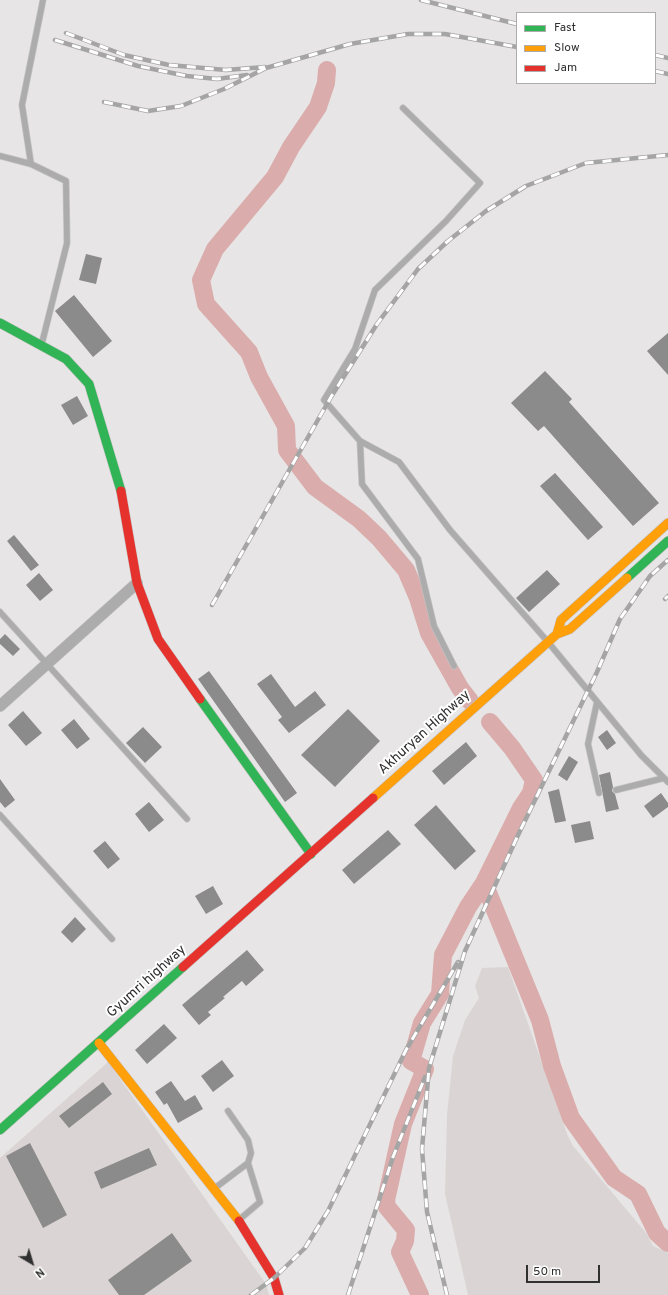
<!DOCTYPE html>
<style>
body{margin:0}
#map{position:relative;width:668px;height:1295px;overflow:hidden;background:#e7e5e5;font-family:Overpass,sans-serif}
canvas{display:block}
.legend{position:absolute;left:516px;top:12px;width:140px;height:72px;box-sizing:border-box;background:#fff;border:1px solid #adacac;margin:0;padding:5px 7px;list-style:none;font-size:12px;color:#313030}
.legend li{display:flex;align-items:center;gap:8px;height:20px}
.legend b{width:20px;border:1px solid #adacac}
.north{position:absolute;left:12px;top:1243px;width:40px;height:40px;-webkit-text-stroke:3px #fff;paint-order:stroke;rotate:142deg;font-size:11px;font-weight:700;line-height:16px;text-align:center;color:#313030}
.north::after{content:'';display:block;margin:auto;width:14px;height:18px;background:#313030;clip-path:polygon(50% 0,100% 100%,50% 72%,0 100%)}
.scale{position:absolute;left:526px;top:1265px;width:74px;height:18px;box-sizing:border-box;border:2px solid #313030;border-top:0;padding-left:5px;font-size:12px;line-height:14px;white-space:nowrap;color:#313030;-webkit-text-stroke:3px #fff;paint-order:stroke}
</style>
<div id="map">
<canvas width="668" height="1295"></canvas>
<ul class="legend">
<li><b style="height:5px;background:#30b455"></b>Fast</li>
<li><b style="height:5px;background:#ff9f0a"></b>Slow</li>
<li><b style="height:5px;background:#e5322d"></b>Jam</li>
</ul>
<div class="north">N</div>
<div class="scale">50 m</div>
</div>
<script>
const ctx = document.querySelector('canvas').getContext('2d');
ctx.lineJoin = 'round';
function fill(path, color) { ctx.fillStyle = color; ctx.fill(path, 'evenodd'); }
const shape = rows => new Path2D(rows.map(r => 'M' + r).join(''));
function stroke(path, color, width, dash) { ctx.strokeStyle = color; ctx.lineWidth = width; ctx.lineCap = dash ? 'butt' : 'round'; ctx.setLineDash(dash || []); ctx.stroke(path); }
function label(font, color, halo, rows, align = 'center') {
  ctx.font = font + ' Overpass,sans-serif'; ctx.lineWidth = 4; ctx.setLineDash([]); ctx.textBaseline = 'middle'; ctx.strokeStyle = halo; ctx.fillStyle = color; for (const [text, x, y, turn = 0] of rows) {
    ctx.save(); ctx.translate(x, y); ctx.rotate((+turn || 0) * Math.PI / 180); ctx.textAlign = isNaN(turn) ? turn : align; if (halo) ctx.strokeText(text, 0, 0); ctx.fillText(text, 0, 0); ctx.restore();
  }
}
fill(shape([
 [508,967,567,1134,573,1146,647,1234,653,1246,668,1253,668,1295,468,1295,445,1194,447,1115,453,1056,465,1020,479,998,475,986,482,968],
 [108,1062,266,1284,269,1295,0,1295,0,1158]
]), '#dbd4d4');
stroke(shape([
 [327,70,326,83,318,107,291,147,275,177,215,249,201,280,206,304,249,352,259,377,286,426,287,450,315,487,359,519,379,538,406,570,418,598,429,633,460,688,470,701],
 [484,883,540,1020,552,1066,571,1118,614,1178,638,1194,657,1233,668,1243],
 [420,1295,400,1252,405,1241,406,1230,387,1207,386,1200,403,1124,425,1069,411,1061,422,1023,440,994,443,955,468,907,484,883,521,808,531,793,534,780,512,748,490,722]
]), '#daadac', 18);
fill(shape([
 [86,254,102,258,96,284,79,280],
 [74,295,112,341,93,357,55,311],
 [668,333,668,375,647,351],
 [545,371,572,399,569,402,659,503,633,526,544,426,538,431,511,403],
 [77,396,88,416,73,425,61,405],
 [555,473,603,527,588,540,540,486],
 [14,535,39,565,31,571,7,541],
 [547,570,560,584,529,612,516,598],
 [39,573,53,590,40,601,26,585],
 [5,634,20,649,13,656,0,644,0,639],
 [209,671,297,793,285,802,198,679],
 [271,674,295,707,315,691,326,705,289,733,278,720,282,717,257,684],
 [348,709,380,741,335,787,301,755],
 [23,711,42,733,26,746,8,725],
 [74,719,90,739,77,749,61,730],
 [143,727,162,747,145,763,126,743],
 [607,730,616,743,607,750,598,737],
 [466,742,477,756,444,785,432,771],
 [569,756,578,762,567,781,558,775],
 [610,772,613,787,612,791,615,794,619,809,606,812,599,775],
 [0,779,15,800,5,808,0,802],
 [559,789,566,821,555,823,548,792],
 [661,793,668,803,668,807,653,818,644,806],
 [149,802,164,820,149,832,135,814],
 [436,805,476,851,455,870,414,825],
 [590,821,594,839,575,843,571,825],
 [388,830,401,844,354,884,342,870],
 [105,841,120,859,108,869,93,851],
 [213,886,223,904,206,914,195,896],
 [75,917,86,929,72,943,61,932],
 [247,950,264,970,246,986,242,981,223,997,225,998,208,1012,211,1015,199,1025,182,1005],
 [164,1024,177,1038,147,1064,135,1050],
 [222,1060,234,1076,213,1092,201,1076],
 [171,1081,185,1101,195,1095,203,1109,178,1123,167,1103,164,1105,155,1092],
 [103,1082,112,1094,69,1128,59,1116],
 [30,1143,67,1215,43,1228,6,1156],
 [149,1148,157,1165,101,1189,94,1172],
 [172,1233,192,1261,144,1295,119,1295,108,1280]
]), '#8c8b8b');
const lane = shape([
 [403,108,480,183,446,221,375,290,355,349,324,400,360,441,399,462,450,530,548,642,641,755,668,782],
 [0,156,31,164],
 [42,343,67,243,66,181,31,164,22,105,43,0],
 [360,441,362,484,418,559,434,626,454,666],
 [0,612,187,819],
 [597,702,588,744,599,793],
 [616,790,664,778],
 [0,815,112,939],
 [228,1111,248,1140,251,1153,248,1163],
 [215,1188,248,1163,260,1202,240,1219]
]);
const street = shape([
 [0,706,137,583]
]);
const fast = shape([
 [0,323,66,359,89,384,121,491],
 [627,578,668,541],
 [200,699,311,854],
 [0,1130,183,967]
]);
const slow = shape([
 [557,634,561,620,668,523],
 [373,798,557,634,570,629,627,578],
 [99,1043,239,1221]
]);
const jam = shape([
 [121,491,137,583,158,639,200,699],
 [183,967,373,798],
 [239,1221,274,1278,279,1295]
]);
stroke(lane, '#c3c1c1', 7);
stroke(street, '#c3c1c1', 12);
stroke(fast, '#c3c1c1', 10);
stroke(slow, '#c3c1c1', 10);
stroke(jam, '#c3c1c1', 10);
stroke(lane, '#acacac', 5.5);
stroke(street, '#acacac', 11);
stroke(fast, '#30b455', 9);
stroke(slow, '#ff9f0a', 9);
stroke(jam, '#e5322d', 9);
const rail = shape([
 [421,0,517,24],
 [66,33,124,55,169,65,226,70,265,67],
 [55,40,138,66,187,76,217,79,247,75],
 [655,55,668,58],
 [655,71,668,74],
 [104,102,148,111,181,106,224,89,266,68,350,44,408,34,445,34,517,47],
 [665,599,668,596],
 [212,605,331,397,377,324,418,269,448,241,486,211,526,186,586,163,668,155],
 [251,1295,274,1278,305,1248,328,1211,406,1050,458,962],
 [348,1295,393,1157,425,1077],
 [447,1295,427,1212,422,1149,429,1068,465,951,519,833,597,672,620,619,650,576,668,560]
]);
stroke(rail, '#a6a5a5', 4.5);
stroke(rail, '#fff', 3, [9]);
label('14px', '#313030', '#fff', [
 ["Akhuryan Highway",425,733,-42],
 ["Gyumri highway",147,982,-42]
]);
</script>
